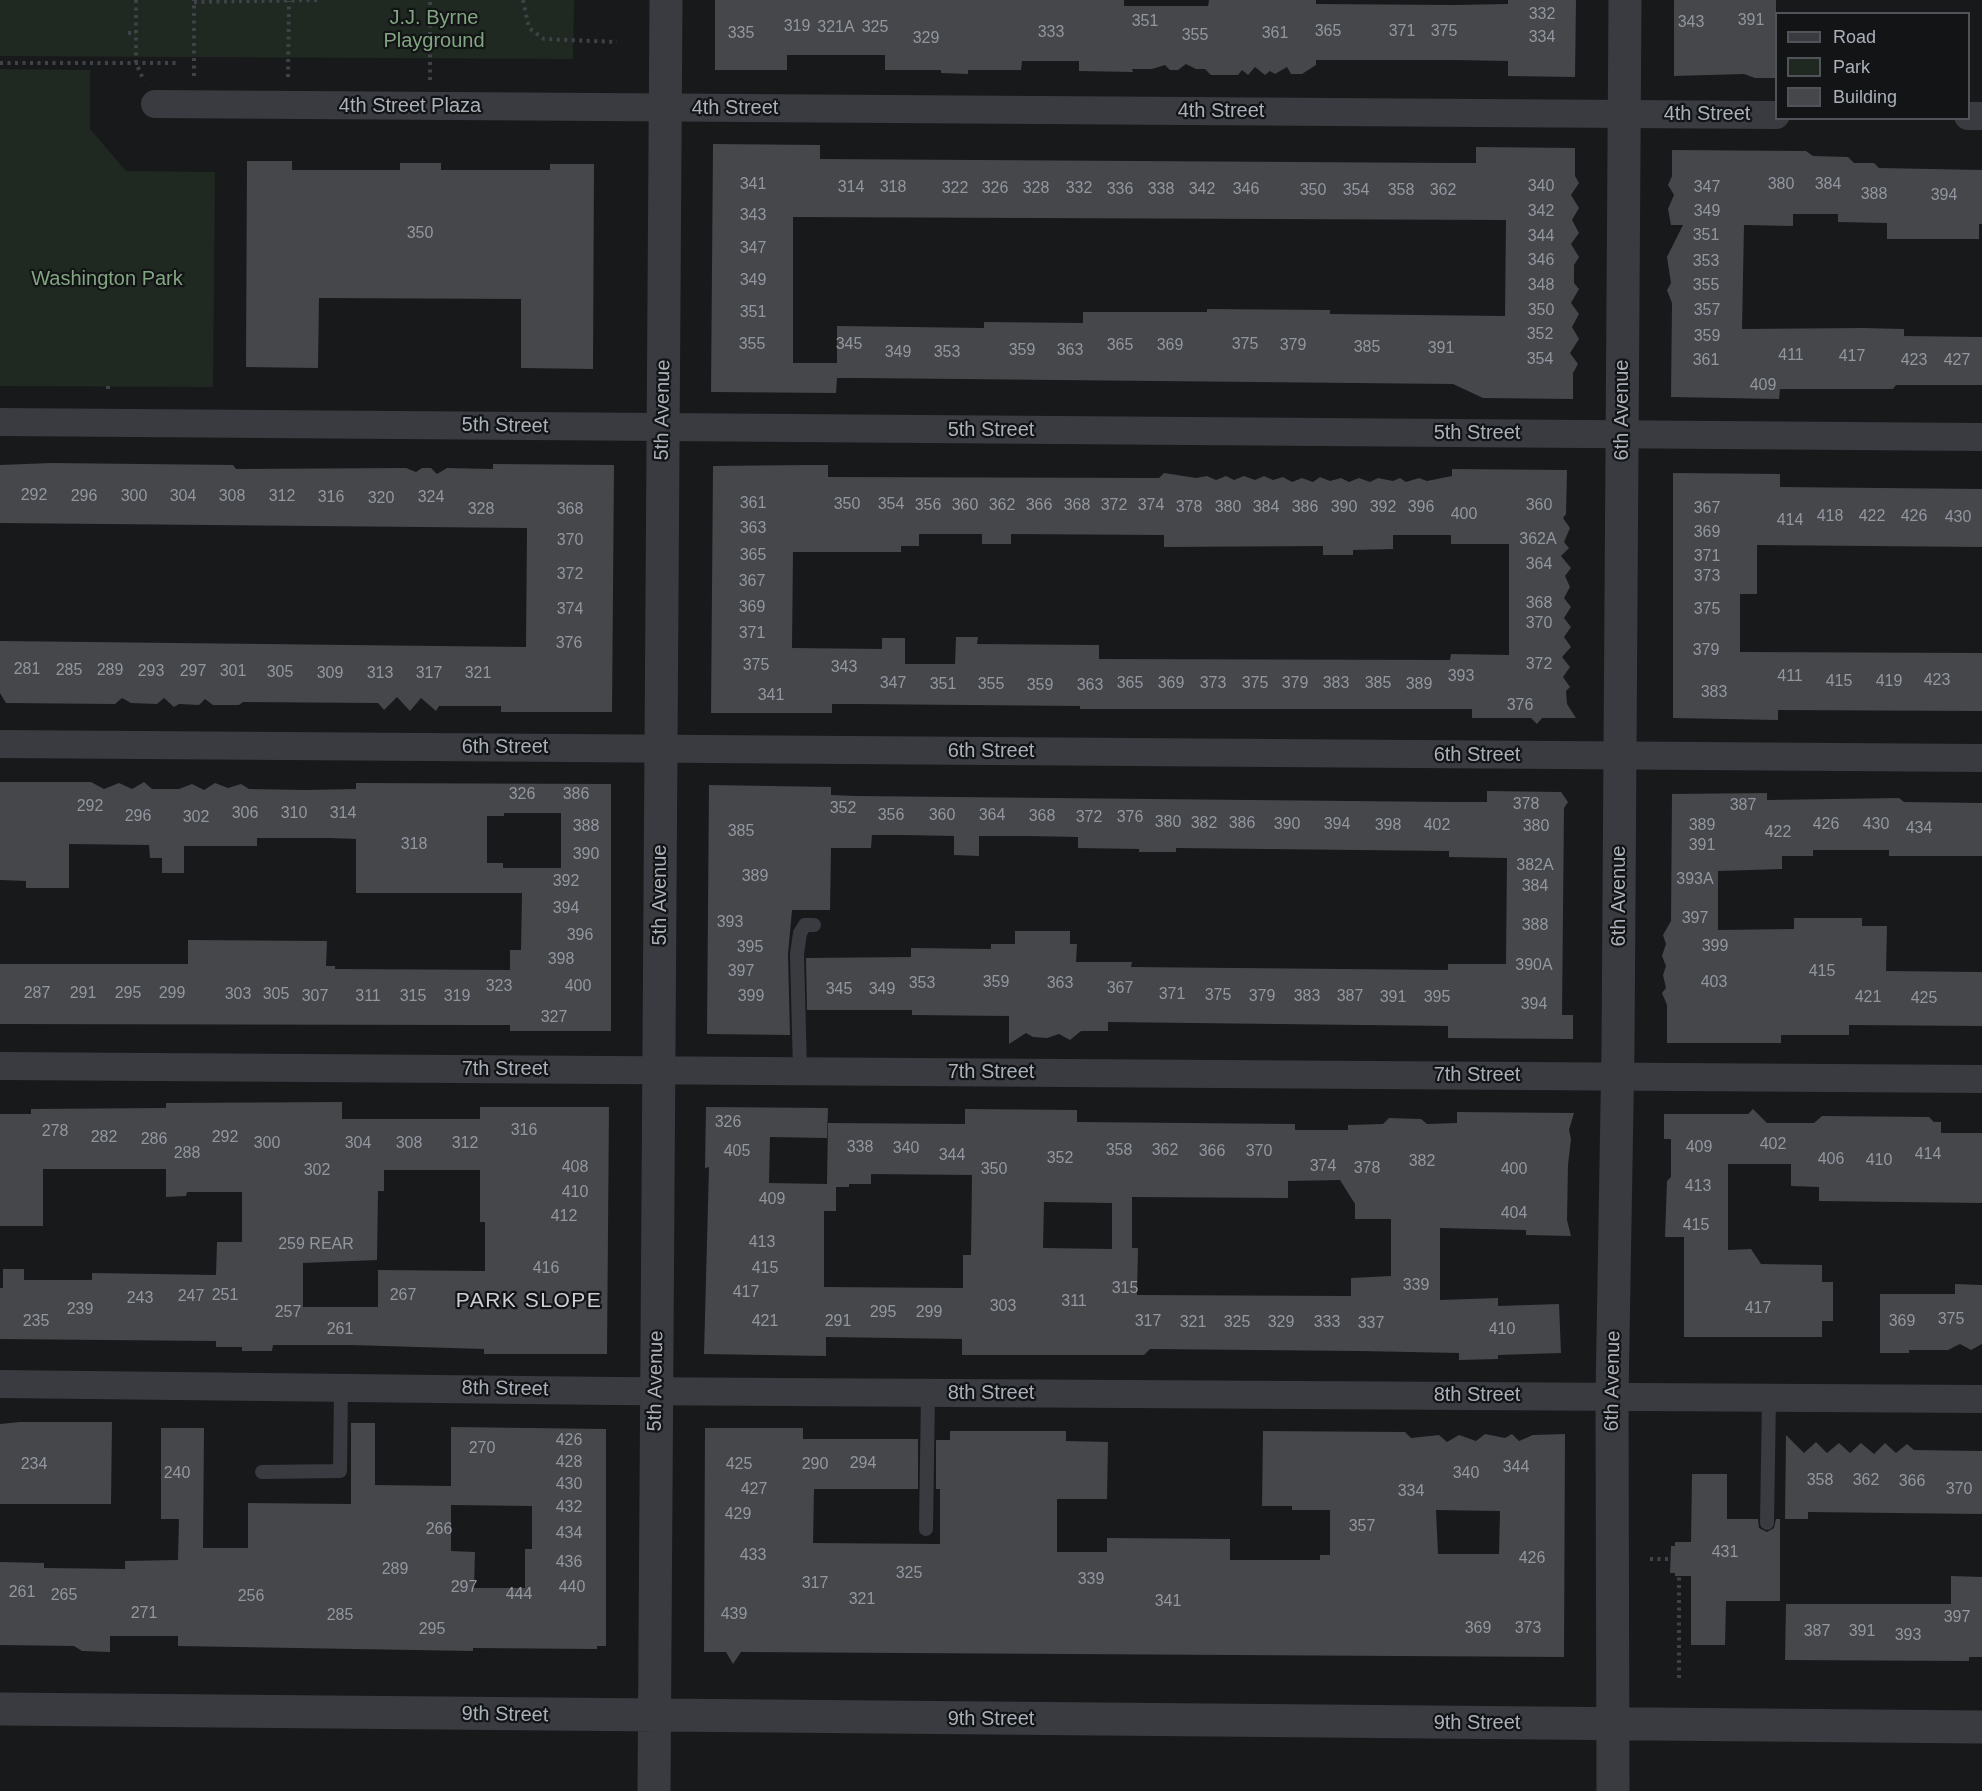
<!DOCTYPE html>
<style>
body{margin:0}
#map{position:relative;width:1982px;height:1791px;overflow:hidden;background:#18191b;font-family:Arial,sans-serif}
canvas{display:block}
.legend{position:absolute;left:1775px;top:12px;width:195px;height:108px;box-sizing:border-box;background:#131416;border:2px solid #505358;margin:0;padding:8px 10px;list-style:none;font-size:18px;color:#abb1ba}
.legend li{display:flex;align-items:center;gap:12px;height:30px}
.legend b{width:30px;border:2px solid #505358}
</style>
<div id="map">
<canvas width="1982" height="1791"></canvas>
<ul class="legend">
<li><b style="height:8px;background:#393b40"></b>Road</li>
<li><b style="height:16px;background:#202921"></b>Park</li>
<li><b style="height:16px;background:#45474b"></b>Building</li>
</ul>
</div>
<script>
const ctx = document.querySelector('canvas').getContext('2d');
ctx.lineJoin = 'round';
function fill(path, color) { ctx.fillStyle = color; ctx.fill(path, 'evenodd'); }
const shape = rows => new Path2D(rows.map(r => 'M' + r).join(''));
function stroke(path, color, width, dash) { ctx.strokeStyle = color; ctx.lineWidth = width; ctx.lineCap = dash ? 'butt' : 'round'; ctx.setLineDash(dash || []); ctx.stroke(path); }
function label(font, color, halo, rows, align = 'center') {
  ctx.font = font + ' Arial,sans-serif'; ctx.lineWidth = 4.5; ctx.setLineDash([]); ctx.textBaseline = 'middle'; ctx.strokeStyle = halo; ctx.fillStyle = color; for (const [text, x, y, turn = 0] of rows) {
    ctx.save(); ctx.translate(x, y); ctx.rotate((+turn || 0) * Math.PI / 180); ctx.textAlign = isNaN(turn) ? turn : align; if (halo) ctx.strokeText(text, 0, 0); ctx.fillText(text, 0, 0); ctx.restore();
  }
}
fill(shape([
 [0,0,574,0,573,59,0,56],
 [0,69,90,70,90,129,126,171,215,172,213,387,0,386]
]), '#202921');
fill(shape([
 [715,0,1124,0,1124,6,1208,6,1209,0,1316,0,1316,4,1454,5,1508,4,1508,0,1576,0,1575,77,1508,76,1508,61,1455,60,1316,60,1316,65,1302,74,1291,74,1287,67,1275,74,1270,71,1265,75,1255,67,1248,75,1242,70,1238,75,1211,75,1205,69,1196,69,1186,64,1178,70,1170,70,1165,65,1152,69,1132,69,1133,72,1079,71,1079,61,1022,61,1021,70,968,70,968,74,941,73,941,70,885,70,885,55,787,55,787,70,715,70],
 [1674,0,1776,0,1776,78,1755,78,1744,74,1674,76],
 [713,144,820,145,820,159,1454,163,1476,163,1476,147,1575,148,1575,176,1579,183,1571,195,1579,208,1572,220,1579,233,1571,244,1579,257,1574,265,1574,283,1579,289,1571,303,1579,314,1572,327,1579,339,1570,353,1578,364,1573,373,1573,399,1483,398,1453,384,860,378,837,378,836,393,711,392],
 [793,217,1506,220,1505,316,1330,314,1330,310,1207,309,1207,312,1083,312,1083,323,984,322,984,328,837,326,837,363,793,363],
 [1672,150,1806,151,1813,156,1848,157,1854,163,1874,163,1879,168,1982,170,1982,224,1979,224,1979,239,1887,239,1887,223,1838,222,1838,214,1793,214,1793,226,1744,225,1742,329,1863,328,1904,329,1904,336,1982,337,1982,385,1896,385,1893,389,1780,389,1779,399,1671,397,1672,303,1667,290,1671,283,1667,257,1683,225,1671,225,1668,209,1674,195,1668,185,1672,176],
 [247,161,292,161,292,170,400,170,400,163,441,163,441,170,550,170,550,164,594,164,593,369,521,368,521,299,319,298,318,368,246,367],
 [51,463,233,465,236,469,406,468,416,472,422,468,431,468,437,474,447,468,493,469,493,464,614,465,612,712,501,712,501,706,439,706,436,711,421,698,410,711,397,697,384,710,378,703,243,702,239,705,213,705,205,699,199,705,179,704,174,707,164,698,157,704,131,703,122,698,115,704,6,703,0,693,0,641,526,647,527,528,0,523,0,465],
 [807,465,828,465,828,477,1159,478,1164,473,1196,478,1207,476,1216,480,1226,476,1234,480,1244,476,1255,480,1264,476,1273,480,1283,477,1292,482,1302,478,1313,482,1320,477,1330,481,1341,478,1349,482,1359,478,1370,482,1378,478,1393,481,1400,478,1406,482,1419,478,1427,481,1452,476,1452,469,1567,470,1566,514,1563,518,1570,528,1564,542,1569,548,1561,556,1571,568,1565,576,1570,587,1564,598,1571,607,1564,618,1571,627,1564,637,1571,647,1562,657,1570,667,1563,677,1570,687,1566,691,1567,704,1576,718,1542,718,1537,724,1531,718,1472,718,1472,709,1080,709,1080,706,856,704,832,704,832,713,711,713,713,466],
 [919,534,982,534,982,544,1011,544,1011,534,1164,535,1164,547,1323,546,1323,555,1353,555,1353,550,1393,549,1393,535,1451,535,1451,544,1509,544,1509,655,1451,654,1450,660,1099,659,1099,645,977,644,978,637,956,637,955,664,905,664,905,638,882,638,882,649,792,648,793,552,901,552,901,546,919,546],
 [1673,473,1780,474,1780,487,1982,489,1982,547,1757,545,1757,594,1740,594,1740,652,1982,653,1982,711,1778,710,1778,720,1673,718],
 [0,782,91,782,104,789,119,783,132,789,144,782,152,789,179,789,192,784,204,790,215,783,228,788,241,784,249,789,306,790,356,789,356,783,611,784,611,1031,510,1031,510,1025,467,1025,0,1024,0,964,188,964,188,940,327,941,326,966,335,966,335,969,510,970,510,950,521,950,522,893,356,893,356,839,330,838,257,838,257,846,184,846,184,873,162,873,162,858,150,858,149,845,69,844,69,888,26,888,26,881,0,880],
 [504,813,561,813,561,868,503,868,503,863,487,863,487,816,504,816],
 [709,785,831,787,831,795,856,796,1449,802,1487,802,1487,791,1561,792,1568,802,1564,808,1562,1015,1573,1015,1573,1039,1448,1038,1448,1026,1108,1022,1108,1031,1081,1031,1070,1040,1059,1034,1047,1038,1033,1037,1026,1033,1009,1044,1009,1016,912,1015,912,1010,807,1010,806,958,911,957,911,948,991,949,991,944,1015,944,1015,931,1070,931,1070,944,1077,944,1076,962,1132,962,1131,967,1448,970,1448,964,1506,964,1507,858,1449,857,1449,851,1176,848,1176,852,1139,852,1139,849,1078,848,1078,837,1029,836,979,836,979,856,954,855,954,836,904,835,872,835,871,848,831,848,830,910,792,910,788,954,790,1035,707,1034],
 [1767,793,1767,800,1899,798,1904,802,1982,803,1982,856,1889,856,1889,850,1813,850,1813,856,1782,856,1782,869,1718,871,1718,930,1794,929,1794,918,1862,918,1862,926,1887,926,1886,971,1982,972,1982,1026,1849,1025,1849,1035,1781,1035,1781,1043,1667,1043,1667,1005,1662,993,1666,988,1663,975,1666,966,1662,956,1666,944,1663,935,1671,921,1672,794],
 [342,1102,342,1119,480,1119,480,1107,609,1107,607,1354,484,1354,484,1349,351,1345,273,1345,272,1351,242,1351,242,1347,216,1347,216,1341,0,1339,0,1288,3,1288,3,1269,24,1269,24,1280,92,1280,92,1273,216,1275,217,1242,242,1242,242,1192,187,1192,186,1196,166,1197,166,1169,43,1169,43,1226,0,1226,0,1114,31,1114,31,1109,166,1108,166,1103],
 [384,1170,480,1170,480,1222,485,1222,485,1271,378,1270,378,1307,303,1307,303,1263,377,1260,378,1191,384,1191],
 [706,1107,828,1108,827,1138,770,1137,769,1183,827,1184,828,1123,965,1124,965,1109,1077,1110,1077,1122,1295,1124,1295,1130,1348,1130,1348,1125,1383,1124,1389,1118,1421,1119,1427,1124,1457,1123,1457,1112,1574,1113,1569,1130,1571,1139,1568,1165,1567,1220,1571,1236,1526,1235,1526,1230,1440,1228,1440,1300,1498,1298,1498,1306,1559,1304,1561,1353,1498,1355,1498,1359,1459,1360,1459,1353,1360,1351,1150,1349,1144,1355,962,1355,962,1339,826,1337,826,1356,704,1354,709,1167,705,1168],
 [871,1174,972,1175,971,1255,963,1255,963,1288,824,1287,824,1211,836,1211,836,1187,849,1187,849,1184,871,1184],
 [1340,1180,1355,1204,1355,1219,1391,1219,1391,1276,1351,1278,1351,1296,1137,1295,1138,1248,1132,1248,1132,1197,1288,1198,1288,1181],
 [1044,1202,1112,1203,1112,1249,1043,1248],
 [1753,1109,1767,1123,1814,1123,1822,1116,1929,1117,1934,1122,1941,1122,1941,1133,1982,1133,1982,1203,1819,1201,1819,1187,1791,1186,1791,1164,1728,1164,1728,1250,1751,1249,1761,1264,1822,1265,1822,1282,1833,1282,1833,1321,1822,1321,1822,1337,1684,1337,1684,1237,1665,1237,1667,1181,1671,1177,1671,1139,1664,1139,1664,1114,1748,1114],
 [1955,1284,1982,1285,1982,1344,1971,1350,1960,1344,1948,1350,1909,1350,1909,1353,1880,1353,1880,1294,1955,1294],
 [20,1422,112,1422,111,1504,0,1504,0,1424],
 [351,1423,375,1423,375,1485,451,1486,451,1427,606,1429,606,1646,597,1646,597,1649,473,1648,473,1651,178,1646,178,1636,110,1636,110,1652,82,1651,74,1646,0,1645,0,1562,44,1563,44,1568,125,1569,125,1561,178,1560,179,1519,161,1519,161,1428,204,1428,203,1548,248,1548,248,1503,351,1504],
 [451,1505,532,1506,532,1549,525,1549,525,1588,474,1588,475,1552,451,1551],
 [705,1428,803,1428,803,1439,918,1439,918,1489,814,1489,813,1543,940,1544,940,1489,936,1489,936,1440,950,1440,950,1431,1066,1431,1066,1441,1108,1442,1107,1499,1057,1499,1057,1552,1107,1552,1107,1538,1230,1539,1230,1560,1320,1560,1320,1555,1330,1555,1330,1510,1292,1510,1292,1506,1262,1506,1263,1431,1405,1432,1411,1438,1439,1435,1447,1442,1459,1435,1476,1441,1485,1434,1505,1438,1512,1434,1519,1441,1533,1435,1565,1434,1564,1657,741,1652,733,1664,726,1652,704,1652],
 [1436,1510,1500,1511,1499,1554,1438,1554],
 [1786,1435,1804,1453,1816,1442,1827,1453,1839,1443,1850,1453,1861,1443,1874,1454,1885,1443,1896,1453,1907,1444,1914,1450,1982,1451,1982,1514,1808,1512,1808,1519,1785,1519],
 [1692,1474,1727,1474,1727,1519,1758,1519,1759,1528,1767,1532,1774,1528,1776,1519,1780,1519,1780,1601,1726,1601,1725,1645,1691,1645,1691,1576,1675,1576,1675,1573,1670,1573,1671,1546,1675,1546,1675,1542,1691,1542],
 [1951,1576,1982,1577,1982,1657,1969,1657,1969,1661,1785,1660,1786,1604,1951,1604]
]), '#45474b');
stroke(shape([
 [136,0,136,63,144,81],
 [523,0,529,28,544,39,617,42],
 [194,2,321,0],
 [128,33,136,33],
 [0,63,177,63],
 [194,76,194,0],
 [288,77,289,1],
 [430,80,430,0],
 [108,386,108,393],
 [1650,1559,1670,1559],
 [1679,1678,1679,1576]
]), '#3f4247', 4, [3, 4.5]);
stroke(shape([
 [800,1071,797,954,800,933,805,925,814,925],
 [262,1472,340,1471,341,1388],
 [1767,1523,1769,1397],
 [926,1529,928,1393]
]), '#393b40', 14);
stroke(shape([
 [155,104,1776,115],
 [1968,116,1982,116],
 [0,422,1982,437],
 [0,744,1982,758],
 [0,1066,1982,1079],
 [0,1384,613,1391,1982,1399]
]), '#393b40', 28);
stroke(shape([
 [0,1709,1982,1727],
 [654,1791,666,0],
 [1613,1791,1612,1396,1618,1048,1625,0]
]), '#393b40', 33);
label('16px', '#92969e', null, [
 ["332",1542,15],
 ["391",1751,21],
 ["351",1145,22],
 ["343",1691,23],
 ["319",797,27],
 ["321A",836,28],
 ["325",875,28],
 ["365",1328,32],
 ["371",1402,32],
 ["375",1444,32],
 ["333",1051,33],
 ["335",741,34],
 ["361",1275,34],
 ["355",1195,36],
 ["334",1542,38],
 ["329",926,39],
 ["341",753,185],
 ["380",1781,185],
 ["384",1828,185],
 ["340",1541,187],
 ["314",851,188],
 ["318",893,188],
 ["347",1707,188],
 ["322",955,189],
 ["326",995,189],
 ["328",1036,189],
 ["332",1079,189],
 ["336",1120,190],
 ["338",1161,190],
 ["342",1202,190],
 ["346",1246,190],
 ["350",1313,191],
 ["354",1356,191],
 ["358",1401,191],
 ["362",1443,191],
 ["388",1874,195],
 ["394",1944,196],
 ["342",1541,212],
 ["349",1707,212],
 ["343",753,216],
 ["350",420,234],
 ["351",1706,236],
 ["344",1541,237],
 ["347",753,249],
 ["346",1541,261],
 ["353",1706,262],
 ["349",753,281],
 ["348",1541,286],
 ["355",1706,286],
 ["350",1541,311],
 ["357",1707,311],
 ["351",753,313],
 ["352",1540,335],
 ["359",1707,337],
 ["355",752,345],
 ["345",849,345],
 ["375",1245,345],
 ["365",1120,346],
 ["369",1170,346],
 ["379",1293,346],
 ["385",1367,348],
 ["391",1441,349],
 ["359",1022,351],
 ["363",1070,351],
 ["349",898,353],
 ["353",947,353],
 ["411",1791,356],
 ["417",1852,357],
 ["354",1540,360],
 ["361",1706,361],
 ["423",1914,361],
 ["427",1957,361],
 ["409",1763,386],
 ["292",34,496],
 ["296",84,497],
 ["300",134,497],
 ["304",183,497],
 ["308",232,497],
 ["312",282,497],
 ["316",331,498],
 ["324",431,498],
 ["320",381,499],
 ["361",753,504],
 ["350",847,505],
 ["354",891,505],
 ["356",928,506],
 ["360",965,506],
 ["362",1002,506],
 ["366",1039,506],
 ["368",1077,506],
 ["372",1114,506],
 ["374",1151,506],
 ["360",1539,506],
 ["378",1189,508],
 ["380",1228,508],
 ["384",1266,508],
 ["386",1305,508],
 ["390",1344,508],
 ["392",1383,508],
 ["396",1421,508],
 ["367",1707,509],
 ["328",481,510],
 ["368",570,510],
 ["400",1464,515],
 ["418",1830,517],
 ["422",1872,517],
 ["426",1914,517],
 ["430",1958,518],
 ["414",1790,521],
 ["363",753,529],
 ["369",1707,533],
 ["362A",1538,540],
 ["370",570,541],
 ["365",753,556],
 ["371",1707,557],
 ["364",1539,565],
 ["372",570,575],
 ["373",1707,577],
 ["367",752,582],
 ["368",1539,604],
 ["369",752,608],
 ["374",570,610],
 ["375",1707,610],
 ["370",1539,624],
 ["371",752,634],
 ["376",569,644],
 ["379",1706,651],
 ["372",1539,665],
 ["375",756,666],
 ["343",844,668],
 ["281",27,670],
 ["285",69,671],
 ["289",110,671],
 ["293",151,672],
 ["297",193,672],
 ["301",233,672],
 ["305",280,673],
 ["309",330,674],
 ["313",380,674],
 ["317",429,674],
 ["321",478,674],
 ["393",1461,677],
 ["411",1790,677],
 ["423",1937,681],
 ["415",1839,682],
 ["419",1889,682],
 ["347",893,684],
 ["365",1130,684],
 ["369",1171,684],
 ["373",1213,684],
 ["375",1255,684],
 ["379",1295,684],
 ["383",1336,684],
 ["385",1378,684],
 ["351",943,685],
 ["355",991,685],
 ["389",1419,685],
 ["359",1040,686],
 ["363",1090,686],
 ["383",1714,693],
 ["341",771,696],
 ["376",1520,706],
 ["326",522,795],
 ["386",576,795],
 ["378",1526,805],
 ["387",1743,806],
 ["292",90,807],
 ["352",843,809],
 ["306",245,814],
 ["310",294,814],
 ["314",343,814],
 ["356",891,816],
 ["360",942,816],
 ["364",992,816],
 ["296",138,817],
 ["368",1042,817],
 ["302",196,818],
 ["372",1089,818],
 ["376",1130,818],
 ["380",1168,823],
 ["382",1204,824],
 ["386",1242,824],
 ["390",1287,825],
 ["394",1337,825],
 ["426",1826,825],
 ["430",1876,825],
 ["398",1388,826],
 ["402",1437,826],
 ["389",1702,826],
 ["388",586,827],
 ["380",1536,827],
 ["434",1919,829],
 ["385",741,832],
 ["422",1778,833],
 ["318",414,845],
 ["391",1702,846],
 ["390",586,855],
 ["382A",1535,866],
 ["389",755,877],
 ["393A",1695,880],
 ["392",566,882],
 ["384",1535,887],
 ["394",566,909],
 ["397",1695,919],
 ["393",730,923],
 ["388",1535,926],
 ["396",580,936],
 ["399",1715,947],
 ["395",750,948],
 ["398",561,960],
 ["390A",1534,966],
 ["397",741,972],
 ["415",1822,972],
 ["359",996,983],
 ["403",1714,983],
 ["353",922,984],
 ["363",1060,984],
 ["323",499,987],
 ["400",578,987],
 ["367",1120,989],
 ["345",839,990],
 ["349",882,990],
 ["287",37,994],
 ["291",83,994],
 ["295",128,994],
 ["299",172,994],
 ["303",238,995],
 ["305",276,995],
 ["371",1172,995],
 ["375",1218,996],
 ["307",315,997],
 ["311",368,997],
 ["315",413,997],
 ["319",457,997],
 ["399",751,997],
 ["379",1262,997],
 ["383",1307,997],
 ["387",1350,997],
 ["391",1393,998],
 ["395",1437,998],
 ["421",1868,998],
 ["425",1924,999],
 ["394",1534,1005],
 ["327",554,1018],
 ["326",728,1123],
 ["316",524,1131],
 ["278",55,1132],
 ["282",104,1138],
 ["292",225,1138],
 ["286",154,1140],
 ["300",267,1144],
 ["304",358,1144],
 ["308",409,1144],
 ["312",465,1144],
 ["402",1773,1145],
 ["338",860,1148],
 ["409",1699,1148],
 ["340",906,1149],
 ["358",1119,1151],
 ["362",1165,1151],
 ["405",737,1152],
 ["366",1212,1152],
 ["370",1259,1152],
 ["288",187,1154],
 ["414",1928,1155],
 ["344",952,1156],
 ["352",1060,1159],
 ["406",1831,1160],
 ["410",1879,1161],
 ["382",1422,1162],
 ["374",1323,1167],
 ["408",575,1168],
 ["378",1367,1169],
 ["350",994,1170],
 ["400",1514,1170],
 ["302",317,1171],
 ["413",1698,1187],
 ["410",575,1193],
 ["409",772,1200],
 ["404",1514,1214],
 ["412",564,1217],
 ["415",1696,1226],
 ["413",762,1243],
 ["259 REAR",316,1245],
 ["416",546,1269],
 ["415",765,1269],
 ["339",1416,1286],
 ["315",1125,1289],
 ["417",746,1293],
 ["251",225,1296],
 ["267",403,1296],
 ["247",191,1297],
 ["243",140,1299],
 ["311",1074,1302],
 ["303",1003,1307],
 ["417",1758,1309],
 ["239",80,1310],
 ["257",288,1313],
 ["295",883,1313],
 ["299",929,1313],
 ["375",1951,1320],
 ["235",36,1322],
 ["421",765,1322],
 ["291",838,1322],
 ["317",1148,1322],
 ["369",1902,1322],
 ["321",1193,1323],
 ["325",1237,1323],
 ["329",1281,1323],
 ["333",1327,1323],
 ["337",1371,1324],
 ["261",340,1330],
 ["410",1502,1330],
 ["426",569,1441],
 ["270",482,1449],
 ["428",569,1463],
 ["294",863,1464],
 ["234",34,1465],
 ["425",739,1465],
 ["290",815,1465],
 ["344",1516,1468],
 ["240",177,1474],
 ["340",1466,1474],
 ["358",1820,1481],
 ["362",1866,1481],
 ["366",1912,1482],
 ["430",569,1485],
 ["427",754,1490],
 ["370",1959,1490],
 ["334",1411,1492],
 ["432",569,1508],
 ["429",738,1515],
 ["357",1362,1527],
 ["266",439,1530],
 ["434",569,1534],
 ["431",1725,1553],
 ["433",753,1556],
 ["426",1532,1559],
 ["436",569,1563],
 ["289",395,1570],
 ["325",909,1574],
 ["339",1091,1580],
 ["317",815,1584],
 ["297",464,1588],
 ["440",572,1588],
 ["261",22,1593],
 ["444",519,1595],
 ["265",64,1596],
 ["256",251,1597],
 ["321",862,1600],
 ["341",1168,1602],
 ["271",144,1614],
 ["439",734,1615],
 ["285",340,1616],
 ["397",1957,1618],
 ["369",1478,1629],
 ["373",1528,1629],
 ["295",432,1630],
 ["387",1817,1632],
 ["391",1862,1632],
 ["393",1908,1636]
]);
label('20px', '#82a582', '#131416', [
 ["J.J. Byrne",434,18],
 ["Playground",434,41],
 ["Washington Park",107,279]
]);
label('20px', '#abb1ba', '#131416', [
 ["4th Street Plaza",410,106],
 ["4th Street",735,108],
 ["4th Street",1221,111],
 ["4th Street",1707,114],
 ["5th Avenue",663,410,-89],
 ["6th Avenue",1622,410,-90],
 ["5th Street",505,426,1],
 ["5th Street",991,430],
 ["5th Street",1477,433],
 ["6th Street",505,747],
 ["6th Street",991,751],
 ["6th Street",1477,755],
 ["5th Avenue",660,895,-90],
 ["6th Avenue",1619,896,-90],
 ["7th Street",505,1069],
 ["7th Street",991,1072],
 ["7th Street",1477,1075],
 ["5th Avenue",656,1381,-89],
 ["6th Avenue",1613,1381,-89],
 ["8th Street",505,1389,1],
 ["8th Street",991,1393],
 ["8th Street",1477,1395],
 ["9th Street",505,1715,1],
 ["9th Street",991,1719],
 ["9th Street",1477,1723]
]);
ctx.letterSpacing = '1.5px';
label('21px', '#cccfd6', '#131416', [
 ["PARK SLOPE",529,1301]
]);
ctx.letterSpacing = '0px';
</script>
